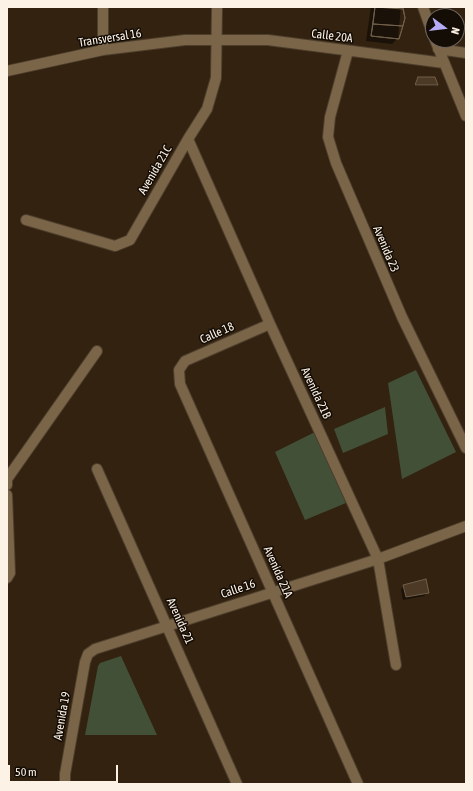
<!DOCTYPE html>
<style>
body{margin:0}
#map{position:relative;width:473px;height:791px;overflow:hidden;background:#32220f;font-family:"Asap Condensed",sans-serif}
canvas{display:block}
.frame{position:absolute;inset:0;border:8px solid #fdf2e6;pointer-events:none}
.north{position:absolute;left:425px;top:8px;width:40px;height:40px;box-sizing:border-box;background:#140d06;border:1px solid #716960;border-radius:50%;rotate:105deg;font-size:11px;font-weight:700;line-height:16px;text-align:center;color:#fdf2e6}
.north::after{content:'';display:block;margin:auto;width:14px;height:18px;background:#b5acf8;clip-path:polygon(50% 0,100% 100%,50% 72%,0 100%)}
.scale{position:absolute;left:8px;top:765px;width:110px;height:18px;box-sizing:border-box;border:2px solid #fdf2e6;border-top:0;padding-left:5px;font-size:12px;line-height:14px;white-space:nowrap;color:#fdf2e6;-webkit-text-stroke:3px #140d06;paint-order:stroke}
</style>
<div id="map">
<canvas width="473" height="791"></canvas>
<div class="frame"></div>
<div class="north">N</div>
<div class="scale">50 m</div>
</div>
<script>
const ctx = document.querySelector('canvas').getContext('2d');
ctx.lineJoin = 'round';
function fill(path, color) { ctx.fillStyle = color; ctx.fill(path, 'evenodd'); }
const shape = rows => new Path2D(rows.map(r => 'M' + r).join(''));
function stroke(path, color, width, dash) { ctx.strokeStyle = color; ctx.lineWidth = width; ctx.lineCap = dash ? 'butt' : 'round'; ctx.setLineDash(dash || []); ctx.stroke(path); }
function label(font, color, halo, rows, align = 'center') {
  ctx.font = font + ' "Asap Condensed",sans-serif'; ctx.lineWidth = 3; ctx.setLineDash([]); ctx.textBaseline = 'middle'; ctx.strokeStyle = halo; ctx.fillStyle = color; for (const [text, x, y, turn = 0] of rows) {
    ctx.save(); ctx.translate(x, y); ctx.rotate((+turn || 0) * Math.PI / 180); ctx.textAlign = isNaN(turn) ? turn : align; if (halo) ctx.strokeText(text, 0, 0); ctx.fillText(text, 0, 0); ctx.restore();
  }
}
fill(shape([
 [416,370,456,452,402,479,388,383],
 [385,407,388,434,343,453,334,429],
 [315,432,346,503,305,520,275,452],
 [121,656,157,735,85,735,98,666,100,663]
]), '#415037');
fill(shape([
 [371,7,401,7,398,38,392,44,366,41],
 [418,78,435,78,437,85,436,86,414,86],
 [404,586,428,592,424,596,403,600,401,589]
]), '#0007');
const building = shape([
 [375,7,403,9,405,18,403,26,373,24,375,7],
 [375,7,403,7,405,18,399,39,371,36,375,7],
 [373,24,403,26,399,39,371,36,373,24],
 [418,77,435,77,438,85,415,85,418,77],
 [426,579,429,593,406,597,403,585,426,579]
]);
fill(building, '#4c3a27');
stroke(building, '#715f4a', 1);
const minor = shape([
 [103,7,103,50],
 [423,7,433,35],
 [435,40,466,116],
 [438,49,466,53],
 [348,51,330,117,328,137,336,163,402,317,466,448],
 [7,71,103,50,185,40,268,40,444,63],
 [188,139,270,324,378,559,396,665],
 [26,220,115,246,130,240,188,139,207,109,216,78,217,7],
 [270,324,185,361,179,370,180,384,358,784],
 [97,469,237,784],
 [7,485,7,479,97,351],
 [7,495,10,573,7,578],
 [65,784,65,774,85,662,88,654,95,649,378,559,466,526]
]);
stroke(minor, '#4e3f2d', 12);
stroke(minor, '#7b6549', 10);
label('12px', '#fdf2e6', '#140d06', [
 ["Calle 20A",332,36,7],
 ["Transversal 16",110,38,-9],
 ["Avenida 21C",155,170,-60],
 ["Avenida 23",386,249,67],
 ["Calle 18",217,333,-24],
 ["Avenida 21B",316,393,65],
 ["Avenida 21A",278,572,66],
 ["Calle 16",238,589,-19],
 ["Avenida 21",180,621,66],
 ["Avenida 19",62,716,-80]
]);
</script>
